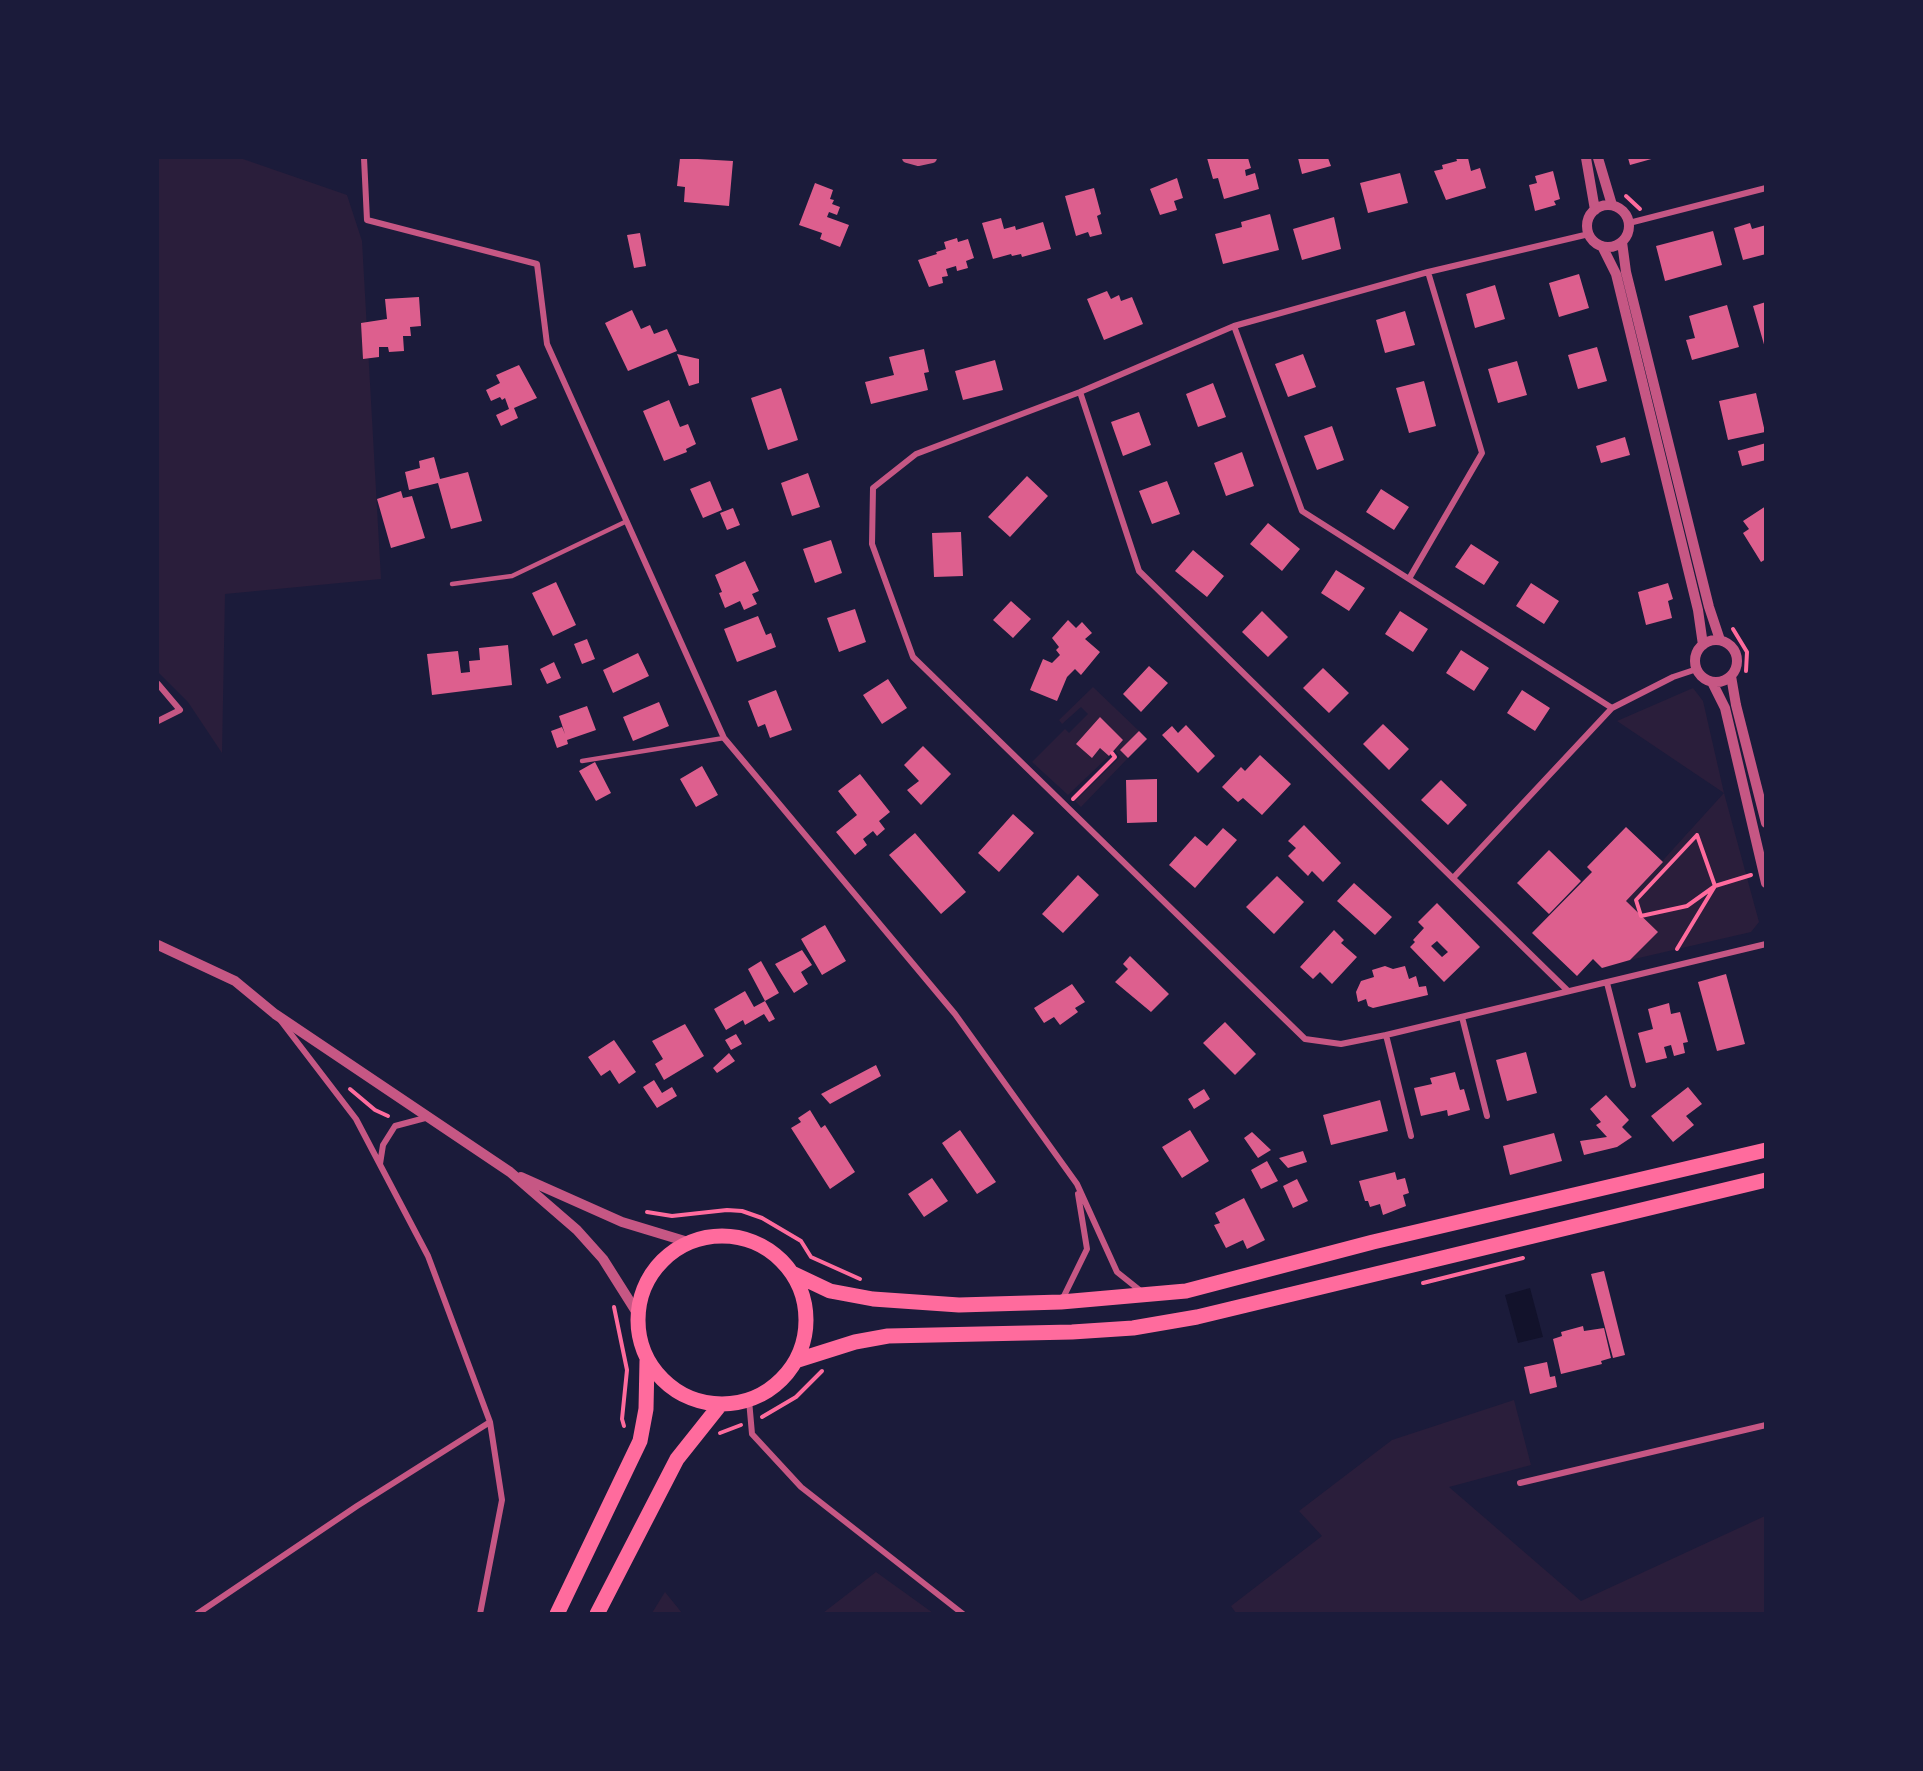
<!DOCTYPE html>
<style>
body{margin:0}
#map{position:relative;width:1923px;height:1771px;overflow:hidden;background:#1b1b3a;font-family:"Fira Sans Condensed",sans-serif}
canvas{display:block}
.frame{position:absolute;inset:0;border:159px solid #1b1b3a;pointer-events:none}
</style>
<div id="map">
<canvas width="1923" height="1771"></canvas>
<div class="frame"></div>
</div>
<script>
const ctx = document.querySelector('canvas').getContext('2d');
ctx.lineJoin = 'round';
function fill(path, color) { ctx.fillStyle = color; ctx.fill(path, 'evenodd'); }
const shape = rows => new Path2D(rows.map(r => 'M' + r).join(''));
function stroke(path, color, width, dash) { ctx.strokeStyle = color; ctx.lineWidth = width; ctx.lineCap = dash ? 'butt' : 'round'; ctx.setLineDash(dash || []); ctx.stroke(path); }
fill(shape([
 [158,158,240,158,347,195,362,241,381,579,225,594,222,753,188,702,158,672],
 [1093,687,1139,731,1128,758,1081,807,1075,801,1120,757,1115,750,1123,740,1109,728,1110,726,1100,717,1092,758,1100,748,1109,756,1068,795,1032,762,1065,729,1069,733,1088,714,1081,707,1062,724,1059,720],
 [1693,688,1703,701,1724,793,1759,922,1751,932,1630,960,1657,932,1626,901,1724,793,1617,721],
 [1514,1400,1531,1465,1449,1487,1581,1601,1765,1516,1765,1613,1236,1613,1231,1606,1322,1536,1299,1511,1392,1440],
 [876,1572,933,1613,823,1613],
 [665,1592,682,1613,652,1613]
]), '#2a1e3b');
fill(shape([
 [1530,1288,1543,1337,1518,1343,1505,1295]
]), '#12122b');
fill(shape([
 [680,158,733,161,729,206,684,202,685,187,677,186],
 [1207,158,1248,158,1251,168,1245,170,1246,176,1255,173,1259,189,1224,199,1218,178,1213,179],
 [1298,158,1328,158,1331,166,1302,174],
 [1456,158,1468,158,1471,171,1480,168,1486,188,1446,200,1434,171,1443,169,1442,165,1457,161],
 [1628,158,1655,158,1630,165],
 [1553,171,1560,199,1554,201,1556,205,1535,211,1529,185,1537,183,1535,176],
 [1400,173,1408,203,1368,213,1360,183],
 [1177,178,1183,198,1174,201,1177,210,1160,215,1150,189],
 [815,183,833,190,830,199,834,200,832,204,840,207,837,215,829,212,827,217,849,225,840,247,820,239,822,233,799,225],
 [1094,188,1101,214,1097,216,1102,234,1090,237,1088,232,1076,236,1065,196],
 [1270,214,1279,250,1223,264,1215,234,1242,227,1241,222],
 [1334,217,1341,249,1302,260,1293,229],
 [1001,218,1004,229,1015,226,1016,230,1043,222,1051,249,1022,257,1021,254,1012,256,1011,254,993,259,982,223],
 [1750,223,1752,229,1766,225,1766,254,1743,260,1734,228],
 [1713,231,1722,265,1665,281,1656,246],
 [640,233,646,266,634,268,627,235],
 [957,238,958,242,968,239,974,258,966,261,968,268,957,271,956,266,946,269,948,276,942,277,943,283,929,287,918,260,937,254,936,252,946,249,944,242],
 [1579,274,1589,308,1559,317,1549,283],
 [1495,285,1505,319,1475,328,1466,294],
 [1107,291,1111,299,1119,295,1121,301,1132,297,1143,324,1104,340,1087,299],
 [419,297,421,326,410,327,411,336,403,336,404,351,389,352,388,347,379,347,379,357,363,359,361,323,387,319,385,299],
 [1766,302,1766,348,1765,348,1753,306],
 [1727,305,1739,347,1692,360,1686,340,1695,338,1689,316],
 [632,310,641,329,650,325,654,334,667,329,677,351,628,371,605,323],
 [1405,311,1415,345,1385,353,1376,320],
 [1597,347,1607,381,1578,389,1568,355],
 [924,349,929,372,924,373,928,390,871,404,865,382,894,375,889,357],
 [677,354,699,359,699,383,689,386],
 [1303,354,1316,387,1288,397,1275,364],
 [995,360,1003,390,963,400,955,371],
 [1517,361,1527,395,1498,403,1488,369],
 [519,365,537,398,514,408,518,418,501,426,496,415,509,409,505,398,502,400,500,397,491,401,486,390,500,383,496,375],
 [1424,381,1436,426,1409,433,1396,388],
 [1213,383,1226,417,1198,427,1186,394],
 [781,388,798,440,768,450,751,398],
 [1756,393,1765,432,1728,440,1719,401],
 [669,400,680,427,688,424,696,444,686,449,687,452,664,461,643,411],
 [1139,412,1151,445,1123,456,1111,422],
 [1332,426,1344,460,1317,470,1304,436],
 [1625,437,1630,455,1601,463,1596,446],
 [1766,443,1766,460,1742,466,1738,451],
 [1242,452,1254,486,1226,496,1214,463],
 [434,457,440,479,468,472,482,521,451,529,438,483,409,490,405,472,420,468,419,461],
 [808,473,820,507,792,516,781,483],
 [1027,476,1048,496,1010,537,988,517],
 [710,481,722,510,703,518,690,489],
 [1167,481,1180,514,1152,524,1139,491],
 [1381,489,1409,507,1394,530,1366,512],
 [401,491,403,498,412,496,425,538,391,548,377,499],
 [1766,506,1766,559,1761,562,1743,533,1749,529,1743,521],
 [733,508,740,525,727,530,720,513],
 [1268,523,1300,549,1282,571,1250,544],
 [961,532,963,576,934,577,932,533],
 [831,540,842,573,815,583,803,549],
 [1471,544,1499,562,1484,585,1455,567],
 [1193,550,1224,576,1207,597,1175,571],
 [745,561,759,591,752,594,757,604,744,610,740,601,725,608,719,593,722,592,715,575],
 [1336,570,1365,588,1349,611,1321,593],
 [556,582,576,625,553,636,532,593],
 [1531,583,1559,601,1544,624,1516,606],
 [1668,583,1673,599,1668,601,1672,618,1646,625,1638,592],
 [1011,601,1031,619,1013,638,993,620],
 [855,609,866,642,839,652,827,618],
 [1262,611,1288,637,1268,657,1242,632],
 [1400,611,1428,629,1413,652,1385,634],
 [758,616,766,635,771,633,776,647,737,662,724,629],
 [1068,620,1076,628,1082,622,1092,633,1085,639,1100,652,1081,675,1075,669,1067,677,1057,701,1030,690,1043,659,1052,663,1060,655,1056,650,1059,647,1052,638],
 [587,639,595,659,582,664,574,644],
 [508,645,512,685,432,695,427,654,458,651,461,673,470,672,469,661,480,660,479,648],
 [1461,650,1489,668,1474,691,1446,673],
 [638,653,649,676,613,693,603,670],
 [554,662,561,678,547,684,540,669],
 [1149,666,1168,683,1141,712,1123,694],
 [1323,668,1349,693,1329,713,1303,688],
 [888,679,907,708,882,724,863,695],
 [776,690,792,730,770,738,765,724,758,727,748,701],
 [1522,690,1550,708,1535,731,1507,713],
 [659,702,669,726,633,741,623,717],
 [587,706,596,730,567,740,568,744,557,748,551,731,562,727,565,734,559,716],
 [1100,717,1123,740,1109,756,1100,748,1092,758,1076,744],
 [1383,724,1409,749,1389,770,1363,744],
 [1186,725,1215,756,1198,773,1162,735,1172,726,1178,733],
 [1139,731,1147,739,1128,758,1120,750],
 [923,746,951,774,921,805,907,790,919,781,904,765],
 [1260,755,1291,784,1262,815,1243,798,1238,802,1222,787,1241,767,1245,771],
 [595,762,611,793,596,801,579,771],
 [702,766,718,795,696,807,680,779],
 [860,774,890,812,879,821,885,829,877,836,873,831,863,839,867,845,855,855,836,832,857,815,838,791],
 [1157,779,1157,822,1127,823,1126,780],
 [1441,780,1467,805,1448,825,1421,800],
 [1013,814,1034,833,999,872,978,853],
 [1304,825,1341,863,1323,882,1312,871,1308,876,1288,856,1296,848,1288,841],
 [1626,827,1663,862,1626,901,1658,932,1630,960,1602,968,1593,959,1577,976,1532,933,1592,872,1587,867],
 [1223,828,1237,840,1195,888,1169,865,1195,836,1207,846],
 [915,833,966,892,941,914,889,855],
 [1549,850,1581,881,1549,914,1517,883],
 [1078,875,1099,895,1063,933,1042,914],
 [1277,876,1304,902,1274,934,1246,907],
 [1354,883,1392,917,1375,935,1337,901],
 [1437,903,1480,947,1444,982,1410,947,1415,942,1413,940,1424,928,1418,922],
 [1437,941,1448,952,1442,957,1431,946],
 [825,925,846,961,822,975,801,939],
 [1334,930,1344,940,1341,943,1357,957,1332,984,1320,972,1313,979,1300,967],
 [802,950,812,965,801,972,808,984,794,993,775,964],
 [1130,956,1169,994,1151,1012,1115,982,1128,969,1123,964],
 [761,961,779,993,765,1001,748,969],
 [1385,966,1393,969,1405,966,1409,979,1416,976,1419,987,1426,986,1428,995,1373,1008,1368,1006,1366,999,1358,1002,1356,992,1361,981,1374,977,1372,970],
 [1726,974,1745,1044,1717,1051,1698,982],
 [1072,984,1085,1002,1075,1008,1078,1012,1060,1025,1054,1017,1044,1023,1034,1008],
 [745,991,754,1007,765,1001,775,1019,769,1022,764,1014,745,1025,743,1020,726,1030,714,1009],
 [1669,1003,1671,1014,1680,1012,1688,1042,1683,1043,1685,1053,1674,1056,1671,1045,1664,1047,1667,1058,1646,1063,1638,1033,1653,1029,1648,1009],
 [1225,1022,1256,1054,1235,1075,1203,1043],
 [685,1024,704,1056,664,1080,655,1064,663,1059,652,1041],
 [736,1034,742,1044,731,1050,725,1040],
 [614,1040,636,1072,619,1084,610,1070,601,1076,588,1057],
 [1526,1052,1537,1093,1507,1101,1496,1060],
 [729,1053,735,1061,717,1073,713,1068],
 [876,1065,881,1076,830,1104,821,1094],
 [1455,1072,1460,1090,1464,1089,1470,1110,1448,1116,1447,1110,1421,1116,1414,1088,1432,1084,1430,1078],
 [654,1080,662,1093,672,1087,677,1096,657,1108,643,1087],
 [1688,1087,1702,1104,1686,1116,1694,1125,1673,1142,1651,1116],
 [1204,1089,1210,1099,1194,1109,1188,1099],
 [1606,1095,1629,1120,1622,1127,1632,1137,1617,1147,1584,1155,1580,1141,1607,1137,1596,1125,1601,1122,1590,1109],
 [1380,1100,1388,1131,1331,1145,1323,1115],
 [810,1110,821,1128,825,1125,855,1172,830,1189,791,1128,801,1122,798,1118],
 [960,1130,996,1182,977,1194,942,1143],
 [1190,1130,1209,1161,1182,1178,1162,1147],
 [1252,1132,1271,1150,1258,1158,1244,1138],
 [1554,1133,1562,1161,1510,1175,1503,1146],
 [1303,1151,1307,1162,1288,1168,1279,1158],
 [1267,1161,1278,1181,1261,1189,1251,1170],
 [1395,1172,1397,1180,1405,1178,1409,1193,1403,1195,1406,1206,1383,1215,1380,1204,1370,1207,1368,1201,1365,1201,1359,1181],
 [932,1178,948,1201,924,1217,908,1194],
 [1297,1179,1308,1201,1293,1208,1283,1186],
 [1244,1198,1265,1240,1247,1249,1243,1240,1226,1248,1214,1225,1220,1223,1215,1213],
 [1604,1271,1625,1355,1613,1358,1591,1274],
 [1583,1326,1584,1331,1604,1328,1611,1358,1601,1361,1602,1364,1561,1374,1553,1339,1562,1336,1561,1332],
 [1547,1362,1550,1377,1555,1376,1557,1387,1530,1394,1524,1367]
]), '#dd5f8e');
stroke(shape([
 [1626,196,1640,209],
 [1733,629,1747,652,1746,671],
 [1073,799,1115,757,1112,753],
 [1677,949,1715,886,1697,835,1636,900,1641,916,1687,906,1715,886,1751,875],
 [350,1089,375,1110,388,1116],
 [647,1212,672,1216,727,1210,742,1211,762,1218,801,1241,811,1257,860,1279],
 [1423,1283,1523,1258],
 [614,1307,627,1370,622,1419,624,1426],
 [762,1417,796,1397,822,1371],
 [720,1433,741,1425]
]), '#ff6b9d', 4);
stroke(shape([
 [452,584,512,576,627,521],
 [582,761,724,738]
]), '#c65784', 4.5);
stroke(shape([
 [364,158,367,220,537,264,547,344,724,738,955,1014,1077,1184,1117,1272,1142,1292],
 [1629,223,1766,188],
 [1589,234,1428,272,1234,326,1080,392,916,454,873,488,872,544,913,657,1305,1039,1341,1044,1386,1035,1766,944],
 [1234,326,1302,511,1612,708],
 [1080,392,1139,571,1568,991],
 [1410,577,1482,453,1428,272],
 [158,684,180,710,158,721],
 [1454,877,1612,708,1673,677,1697,669],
 [1607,983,1633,1085],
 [1462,1017,1487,1116],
 [281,1021,356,1119,428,1256,490,1422,502,1500,480,1614],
 [1386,1035,1411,1136],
 [380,1164,383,1145,395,1126,429,1117],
 [1062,1300,1087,1249,1078,1194],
 [749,1400,752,1434,801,1487,963,1614],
 [1520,1483,1766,1425],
 [197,1614,357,1506,490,1422]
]), '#c65784', 6);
stroke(shape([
 [907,158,918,161,932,158],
 [1586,158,1595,210],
 [1598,158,1612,205],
 '1587 226a21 21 0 1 1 42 0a21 21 0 1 1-42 0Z',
 [1622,242,1626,272,1709,607,1720,640],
 [1602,246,1616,274,1698,610,1703,645],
 '1695 661a21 21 0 1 1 42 0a21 21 0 1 1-42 0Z',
 [1731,676,1736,705,1766,823],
 [1712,682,1725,708,1766,883],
 [158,945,235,981,275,1014,510,1172,577,1230,603,1259,639,1316],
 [521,1177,622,1222,688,1242]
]), '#c65784', 10);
stroke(shape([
 '638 1320a84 84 0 1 1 168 0a84 84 0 1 1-168 0Z',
 [792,1273,830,1291,873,1299,959,1305,1061,1302,1186,1291,1373,1242,1766,1150],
 [798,1360,855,1342,888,1336,1072,1332,1133,1328,1197,1317,1766,1180],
 [557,1614,640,1441,646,1409,647,1361],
 [597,1614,677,1459,720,1405]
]), '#ff6b9d', 15);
</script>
